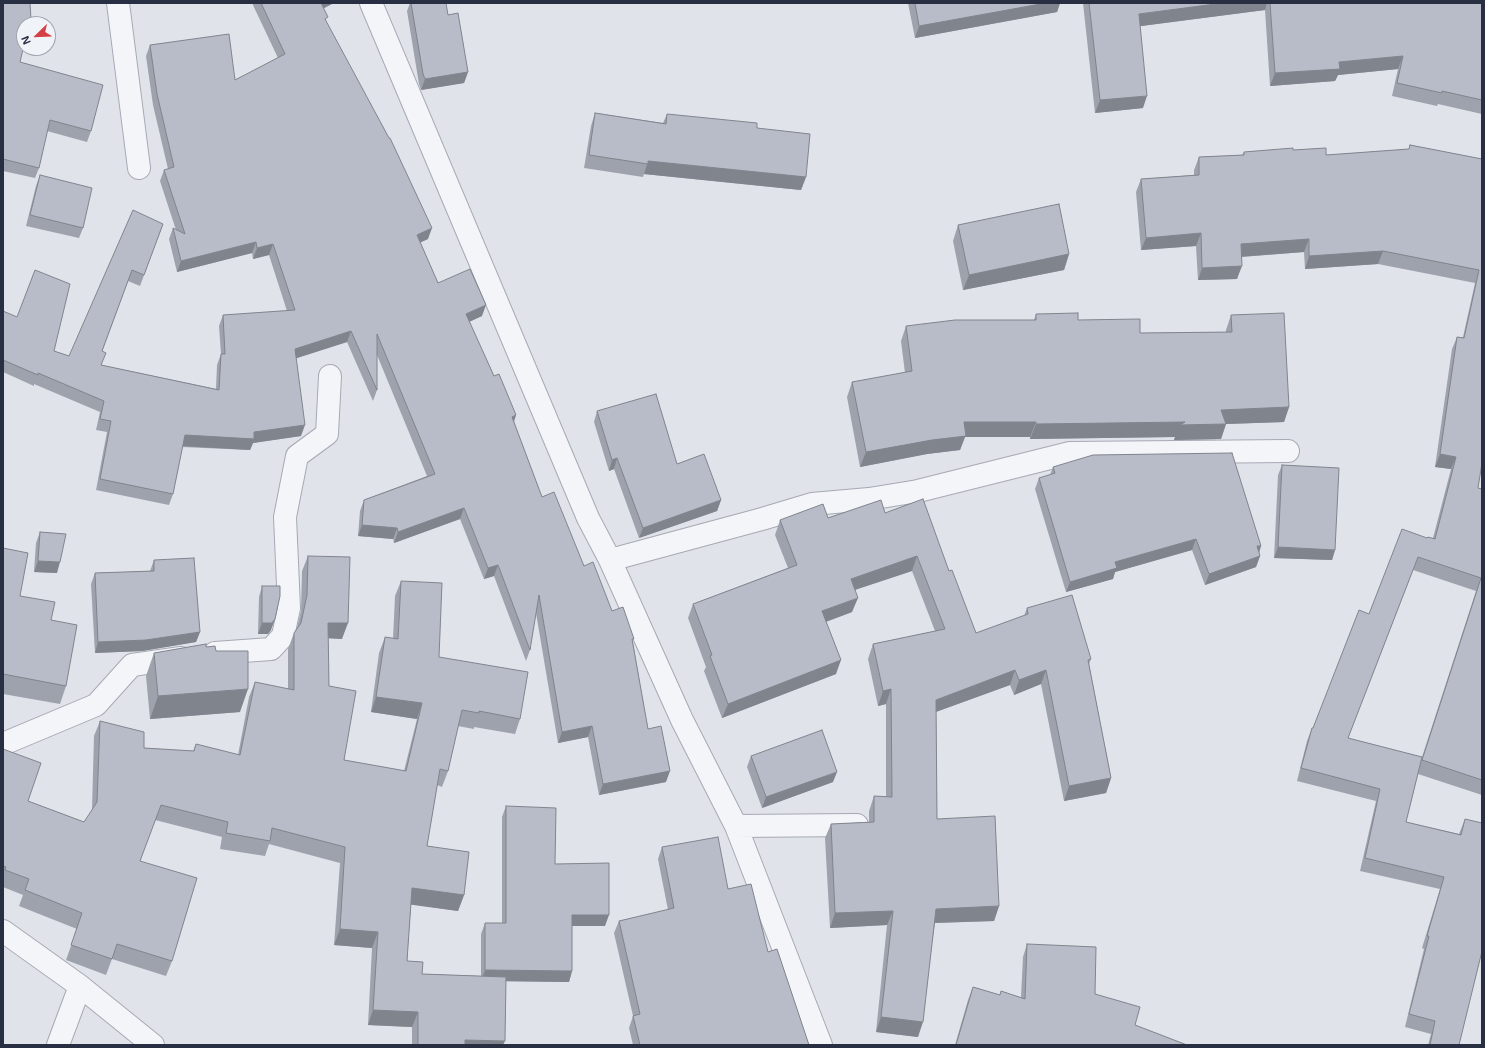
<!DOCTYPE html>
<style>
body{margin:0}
#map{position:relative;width:1485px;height:1048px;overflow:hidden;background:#e1e3ea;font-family:Arial,sans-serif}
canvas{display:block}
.frame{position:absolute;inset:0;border:4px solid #282f43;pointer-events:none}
.north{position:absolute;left:16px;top:16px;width:40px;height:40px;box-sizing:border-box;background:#f0f3f7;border:1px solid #a0a5af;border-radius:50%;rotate:247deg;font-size:11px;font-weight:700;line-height:16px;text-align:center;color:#282f43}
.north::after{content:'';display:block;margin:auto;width:14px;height:18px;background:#d63f45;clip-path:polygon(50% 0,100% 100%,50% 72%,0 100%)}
</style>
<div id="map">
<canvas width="1485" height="1048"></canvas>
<div class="frame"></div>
<div class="north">N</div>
</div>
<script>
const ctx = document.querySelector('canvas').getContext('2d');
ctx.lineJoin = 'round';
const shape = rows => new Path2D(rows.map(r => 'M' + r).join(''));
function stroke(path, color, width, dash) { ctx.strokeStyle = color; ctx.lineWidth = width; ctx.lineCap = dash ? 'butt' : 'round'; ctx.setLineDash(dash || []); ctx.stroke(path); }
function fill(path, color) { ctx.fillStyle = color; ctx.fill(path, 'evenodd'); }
const street = shape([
 [118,3,139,168],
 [371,3,588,518,610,560,682,720,736,826,821,1045],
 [610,560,762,519,812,504,869,499,918,491,1070,453,1288,451],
 [215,653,271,649,283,636,289,608,285,517,297,456,327,434,330,376],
 [3,744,96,705,132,665,181,658],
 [736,826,857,825],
 [3,931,80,986,153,1045],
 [58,1045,80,986]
]);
stroke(street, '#a6a9b5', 24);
stroke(street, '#f4f5f8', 22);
fill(shape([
 [3,3,20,62,91,131,87,142,47,131,39,168,35,178,3,171],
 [252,3,334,3,324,8,326,22,428,239,420,242,438,283,482,316,469,322,494,376,516,415,514,422,542,497,612,611,633,643,648,729,666,782,599,795,588,737,558,743,536,613,530,650,526,661,494,576,484,579,460,519,394,543,393,539,358,536,360,511,364,500,427,476,377,355,377,390,373,401,347,342,296,358,301,436,253,443,250,450,182,447,173,494,169,505,96,490,107,432,96,430,100,412,34,384,34,386,3,372,3,311,54,351,69,356,163,224,140,286,128,281,102,352,101,365,216,389,217,365,221,354,219,326,223,315,287,311,269,255,253,259,252,253,177,272,169,239,173,228,176,230,160,181,164,170,168,169,153,105,146,56,150,45,235,80,278,58],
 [410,3,448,15,468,72,464,83,421,90,419,84,407,11],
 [908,3,1060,3,1057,12,915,38],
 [1083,3,1482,3,1482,114,1438,104,1437,106,1392,96,1398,69,1338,75,1335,81,1270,86,1265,10,1140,26,1143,108,1095,113],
 [595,113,663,123,667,114,757,128,806,177,801,190,644,174,643,177,584,168,591,126],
 [1410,145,1482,159,1478,488,1482,489,1482,795,1418,774,1406,822,1459,834,1465,819,1459,1045,1428,1045,1431,1034,1405,1027,1424,949,1422,948,1440,889,1360,871,1376,801,1297,781,1307,741,1312,728,1313,728,1369,614,1427,538,1433,538,1451,469,1435,467,1452,349,1457,337,1463,337,1475,283,1378,264,1305,269,1304,252,1242,257,1237,279,1198,280,1196,246,1141,250,1136,192,1141,179,1194,175,1194,170,1199,157,1242,155,1244,152,1293,150,1326,155,1409,149],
 [1413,570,1476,591,1422,757,1348,738],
 [40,175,83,228,79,238,26,226,36,186],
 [958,225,1069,254,1064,270,963,290,953,241],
 [1036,314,1078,320,1140,333,1226,332,1226,330,1231,315,1289,407,1284,422,1226,424,1221,439,1174,440,1175,437,1030,439,1030,437,965,437,960,450,927,454,860,467,847,397,852,382,905,373,901,341,906,326,1034,320],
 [597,411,677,464,721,500,717,511,639,538,614,469,609,471,594,422],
 [1282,465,1335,550,1332,560,1274,558,1278,475],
 [1053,467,1259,553,1260,556,1256,567,1205,585,1192,550,1115,572,1113,579,1066,592,1035,489,1039,478,1050,475],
 [885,513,949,571,976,633,1024,616,1027,608,1091,659,1089,664,1111,778,1106,793,1064,801,1041,684,1014,695,1010,685,936,712,937,819,999,906,994,921,935,923,918,1037,876,1032,887,925,830,928,825,838,831,824,869,822,869,811,874,796,886,797,886,704,878,706,868,659,873,644,935,631,912,571,855,590,852,612,826,622,836,674,722,718,704,671,706,667,688,618,693,604,788,568,775,535,780,520,828,518],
 [40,532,57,573,34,572,36,543],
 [3,548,20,596,51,620,66,686,60,704,3,694],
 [308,556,342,639,328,638,329,686,344,760,404,771,417,719,371,712,379,653,385,637,393,639,395,596,401,581,439,657,520,719,515,734,474,727,474,729,458,726,448,771,442,787,437,785,427,846,464,895,458,911,411,904,407,961,422,974,481,976,481,934,485,923,502,923,502,817,506,806,555,864,605,926,572,926,572,971,569,982,506,981,503,1045,412,1045,412,1027,368,1025,372,948,334,945,340,863,269,844,265,856,220,849,222,837,155,820,140,861,172,961,166,976,112,959,106,975,66,960,77,929,19,906,23,895,3,887,3,749,28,801,84,822,92,810,94,736,100,721,144,748,193,751,196,744,238,755,249,697,255,682,288,689,288,649,294,633,297,628,301,611,302,571],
 [154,560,200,632,196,642,142,651,95,653,91,584,95,573,150,571],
 [262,586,271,630,268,634,258,634,259,597],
 [206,647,216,651,240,712,150,719,146,676,154,653],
 [751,756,833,782,762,808,747,767],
 [662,847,728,889,768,952,809,1045,633,1045,629,1028,633,1016,614,933,619,921,668,910,658,859],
 [1027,944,1095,994,1135,1025,1187,1045,955,1045,968,1000,973,987,1000,995,1021,997,1023,957]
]), '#9da2ac');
fill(shape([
 [319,3,334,3,316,12],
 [1046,3,1060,3,1057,12,915,38,919,26],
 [1223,3,1267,3,1265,10,1134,27,1139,14],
 [1403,56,1398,69,1338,75,1335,81,1270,86,1275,73,1339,62],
 [468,72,464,83,421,90,425,79],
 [1147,96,1143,108,1095,113,1100,100],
 [648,161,806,177,801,190,644,174],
 [432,228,428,239,413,246,417,235],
 [1201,233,1196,246,1141,250,1146,238],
 [1309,239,1304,252,1237,257,1241,244],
 [256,242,252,253,177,272,181,261],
 [273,244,269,255,253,259,257,248],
 [1383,251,1378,264,1305,269,1309,256],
 [1069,254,1064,270,963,290,969,275],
 [1242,266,1237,279,1198,280,1202,268],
 [486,305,482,316,462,325,466,314],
 [351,331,347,342,291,360,295,349],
 [1289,407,1284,422,1226,424,1221,439,1174,440,1175,437,1030,439,1036,424,1221,410],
 [516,415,512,426,512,417],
 [964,422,1036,422,1030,437,965,437,960,450,927,454,860,467,866,452],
 [305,425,301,436,253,443,250,450,181,446,185,435,254,432],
 [1440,454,1456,457,1451,469,1435,467],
 [617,458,614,469,609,471,612,460],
 [721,500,717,511,639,538,643,528],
 [464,508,460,519,394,543,398,532],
 [362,525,397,528,393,539,358,536],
 [1196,539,1192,550,1115,572,1113,579,1066,592,1070,582,1115,562],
 [1257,546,1261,546,1258,557],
 [1278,547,1335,550,1332,560,1274,558],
 [917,556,912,571,845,593,851,579],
 [1260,556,1256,567,1205,585,1209,574],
 [38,561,60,562,57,573,34,572],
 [498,565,494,576,484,579,488,568],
 [858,598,852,612,817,625,822,611],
 [275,619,271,630,268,634,258,634,262,623],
 [328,623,348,623,342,639,323,638],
 [200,632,196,642,142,651,95,653,98,642],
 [841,660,836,674,722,718,728,704],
 [1015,670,1010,685,930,714,936,700],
 [1046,670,1041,684,1014,695,1019,680],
 [248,689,240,712,150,719,158,696],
 [891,689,886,704,878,706,883,691],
 [376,697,422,703,417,719,371,712],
 [592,726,588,737,558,743,562,732],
 [670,771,666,782,599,795,603,784],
 [837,772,833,782,762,808,766,797],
 [1111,778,1106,793,1064,801,1069,786],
 [412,888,464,895,458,911,406,904],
 [999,906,994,921,931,923,936,909],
 [893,911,887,925,830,928,835,913],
 [572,915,609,915,605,926,569,926],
 [340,929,378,932,372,948,334,945],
 [485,970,572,971,569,982,481,981],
 [373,1010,418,1012,412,1027,368,1025],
 [881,1017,923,1022,918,1037,876,1032],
 [465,1040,505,1041,503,1045,464,1045]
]), '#80848c');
const building = shape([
 [3,3,30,3,31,19,30,24,24,24,24,45,20,62,103,85,91,131,50,120,39,168,3,159,3,3],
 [261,3,321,3,328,17,325,19,389,138,390,138,432,228,417,235,438,283,470,269,486,305,466,314,494,376,499,374,516,415,512,417,542,497,554,492,584,566,593,562,612,611,623,607,634,639,632,639,648,729,661,726,670,771,603,784,592,726,562,732,539,595,530,650,498,565,488,568,464,508,398,532,397,528,362,525,364,500,435,474,377,334,377,390,351,331,295,349,305,425,254,432,254,439,185,435,173,494,100,479,111,421,100,419,104,401,38,373,38,375,3,360,3,311,17,317,35,270,70,284,54,351,69,356,133,210,163,224,144,275,132,270,102,351,106,353,101,365,219,390,221,354,225,354,223,315,295,310,273,244,257,248,256,242,181,261,173,228,185,234,164,170,174,167,157,94,150,45,229,34,235,80,285,54,261,3],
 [411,3,446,3,448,15,458,13,468,72,425,79,423,74,411,3],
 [915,3,1046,3,919,26,915,3],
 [1089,3,1223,3,1139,14,1147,96,1100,100,1089,3],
 [1270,3,1482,3,1482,100,1442,91,1442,93,1397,83,1403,56,1339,62,1340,69,1275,73,1270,3],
 [595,113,666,124,667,114,757,123,757,128,810,134,806,177,648,161,648,164,589,155,595,113],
 [1410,145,1482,159,1482,463,1478,488,1482,489,1482,780,1422,760,1481,578,1418,557,1348,738,1422,757,1406,822,1461,835,1465,819,1482,823,1482,951,1459,1045,1430,1045,1435,1021,1409,1014,1429,936,1427,936,1444,877,1365,858,1380,789,1301,768,1312,728,1313,728,1359,610,1369,614,1402,529,1427,538,1428,537,1435,539,1456,457,1440,454,1457,337,1464,338,1479,270,1383,251,1309,256,1309,239,1241,244,1242,266,1202,268,1201,233,1146,238,1141,179,1199,175,1199,157,1244,155,1244,152,1293,148,1293,150,1326,148,1326,155,1409,149,1410,145],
 [40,175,92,188,83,228,30,215,40,175],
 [1059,204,1069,254,969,275,958,225,1059,204],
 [1078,313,1078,320,1140,319,1140,333,1232,332,1231,315,1284,313,1289,407,1221,410,1226,424,1180,425,1185,422,1036,424,1036,422,964,422,966,436,932,440,866,452,852,382,912,371,906,326,955,320,1036,320,1036,314,1078,313],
 [656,394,677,464,704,454,721,500,643,528,617,458,612,460,597,411,656,394],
 [1232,453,1261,546,1257,546,1260,556,1209,574,1196,539,1115,562,1117,568,1070,582,1039,478,1055,473,1053,467,1093,455,1232,453],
 [1282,465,1339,468,1335,550,1278,547,1282,465],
 [923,499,949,571,952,570,976,633,1028,614,1027,608,1072,595,1091,659,1088,660,1111,778,1069,786,1046,670,1019,680,1015,670,936,700,937,819,995,816,999,906,936,909,923,1022,881,1017,893,911,835,913,831,824,874,822,874,796,892,797,891,689,883,691,873,644,945,629,917,556,851,579,858,598,822,611,841,660,728,704,710,656,712,655,693,604,797,565,780,520,823,504,828,518,881,500,885,513,923,499],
 [40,532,66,534,60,562,38,561,40,532],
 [3,548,28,553,20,596,55,602,51,620,77,625,66,686,3,674,3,548],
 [308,556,350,557,348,623,328,623,329,686,356,691,344,760,406,771,422,703,376,697,385,637,398,639,401,581,442,583,439,657,528,672,520,719,479,711,479,713,462,710,448,771,440,769,427,846,469,852,464,895,412,888,407,961,423,962,422,974,506,977,505,1041,465,1040,465,1045,418,1045,418,1012,373,1010,378,932,340,929,345,847,272,828,270,841,226,833,228,822,161,805,140,861,197,878,172,961,117,944,112,959,71,945,82,913,25,890,29,879,5,870,6,867,3,866,3,749,41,763,28,801,84,822,97,802,100,721,144,732,144,748,194,751,196,744,240,755,255,682,294,690,294,633,301,623,307,595,308,556],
 [194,558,200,632,146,640,98,642,95,573,154,571,154,560,194,558],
 [262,586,280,586,280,596,275,619,272,623,262,623,262,586],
 [206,644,206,647,215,646,216,651,248,651,248,689,158,696,154,653,206,644],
 [822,730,837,772,766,797,751,756,822,730],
 [506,806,556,808,555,864,609,863,609,915,572,915,572,971,485,970,485,923,506,923,506,806],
 [718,837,728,889,751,884,768,952,777,949,809,1045,640,1045,633,1016,640,1014,619,921,674,908,662,847,718,837],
 [1027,944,1096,947,1095,994,1140,1007,1135,1025,1187,1045,956,1045,973,987,1000,995,1001,991,1025,999,1027,944]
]);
fill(building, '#b7bcc8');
stroke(building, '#80848c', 1);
</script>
